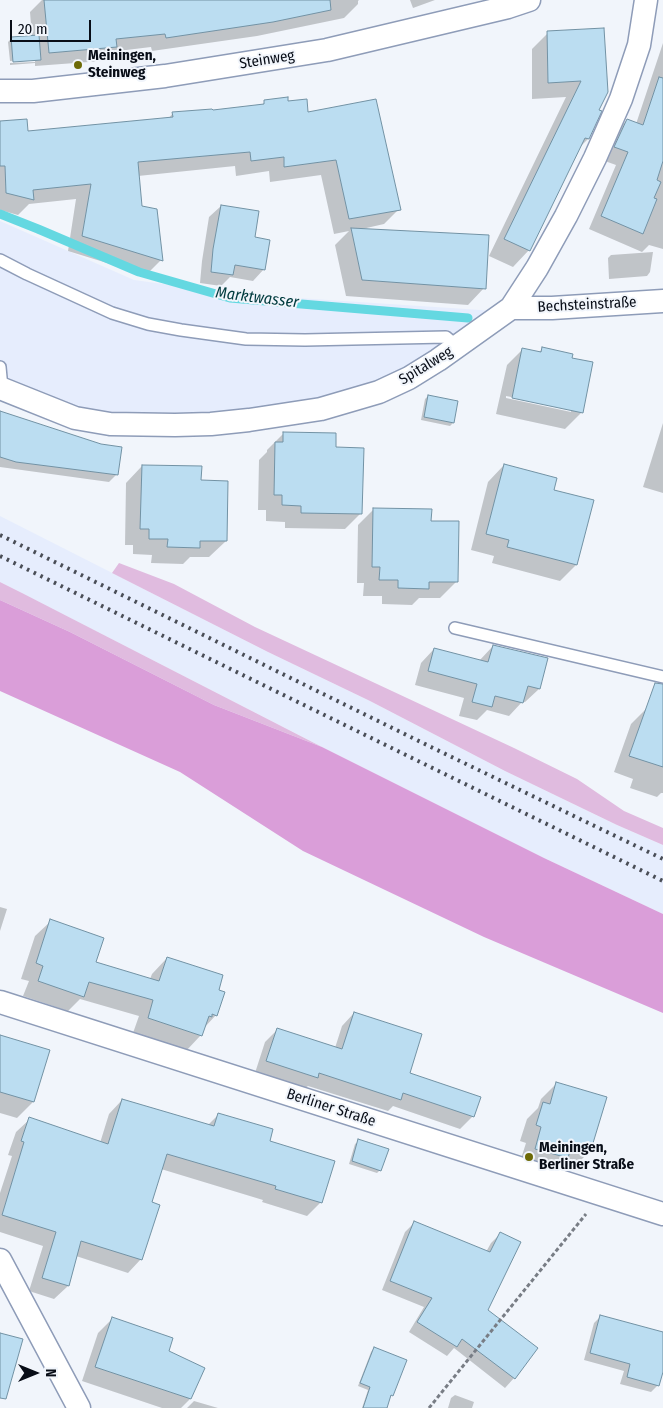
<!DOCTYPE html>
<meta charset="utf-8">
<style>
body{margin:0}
#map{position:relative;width:663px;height:1408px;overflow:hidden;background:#f1f5fb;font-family:"Fira Sans Condensed",sans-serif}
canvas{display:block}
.north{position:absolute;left:10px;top:1348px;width:50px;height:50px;-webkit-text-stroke:4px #f1f5fb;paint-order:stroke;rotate:90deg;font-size:14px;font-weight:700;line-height:20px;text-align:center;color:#080d17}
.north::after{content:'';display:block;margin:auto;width:18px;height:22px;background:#080d17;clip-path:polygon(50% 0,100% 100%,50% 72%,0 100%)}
.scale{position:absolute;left:10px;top:20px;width:81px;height:22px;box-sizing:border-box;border:2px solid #080d17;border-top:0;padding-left:6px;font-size:15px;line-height:18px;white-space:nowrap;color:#080d17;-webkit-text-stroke:4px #f1f5fb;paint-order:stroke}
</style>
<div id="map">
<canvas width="663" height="1408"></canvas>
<div class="north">N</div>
<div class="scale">20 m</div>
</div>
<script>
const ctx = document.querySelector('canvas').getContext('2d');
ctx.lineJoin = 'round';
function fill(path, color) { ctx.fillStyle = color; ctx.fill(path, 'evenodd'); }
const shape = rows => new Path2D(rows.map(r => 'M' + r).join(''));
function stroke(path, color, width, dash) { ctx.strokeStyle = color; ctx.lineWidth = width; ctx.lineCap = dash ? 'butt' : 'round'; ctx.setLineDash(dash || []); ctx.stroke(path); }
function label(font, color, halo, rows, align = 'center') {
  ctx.font = font + ' "Fira Sans Condensed",sans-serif'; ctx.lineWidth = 4; ctx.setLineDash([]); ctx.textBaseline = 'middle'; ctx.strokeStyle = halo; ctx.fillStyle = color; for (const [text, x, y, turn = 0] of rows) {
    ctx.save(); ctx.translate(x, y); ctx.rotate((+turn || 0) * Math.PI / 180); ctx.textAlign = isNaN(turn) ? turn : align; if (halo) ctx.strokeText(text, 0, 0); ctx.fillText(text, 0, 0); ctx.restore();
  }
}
fill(shape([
 [0,221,134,280,237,294,496,311,434,354,345,396,249,413,137,414,109,412,79,407,50,397,0,376],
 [0,516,268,652,370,701,505,771,617,825,663,845,663,914,544,858,322,747,0,582]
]), '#e6edfd');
fill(shape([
 [119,563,174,584,255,627,514,748,577,779,624,811,663,828,663,845,617,825,505,771,370,701,268,652,112,573],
 [0,582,22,593,322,747,214,705,70,632,0,600]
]), '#e0bbdf');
fill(shape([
 [0,600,70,632,214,705,322,747,544,858,663,914,663,1013,484,937,303,851,180,772,0,691]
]), '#da9ed9');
fill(shape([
 [42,0,359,0,358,1,358,4,344,18,257,36,152,51,151,47,110,52,102,61,35,66,35,63,10,65,10,63,35,62,35,59,10,61,8,42,12,38,32,37,30,12],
 [410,0,435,0,413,8],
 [603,29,598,110,588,139,580,147,529,250,513,267,489,256,566,97,532,99,532,49,548,33],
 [663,43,663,249,649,245,642,252,589,229,616,165,602,160,614,133,627,120,636,124],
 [265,102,287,103,307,114,399,209,384,224,362,229,484,288,468,305,346,296,335,245,349,231,334,234,321,175,270,182,269,171,236,176,235,166,138,176,141,207,161,260,146,275,68,251,76,199,29,204,18,215,0,210,0,122,27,133,168,119,173,113,211,112,261,106],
 [221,206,253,239,264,269,253,281,230,277,221,286,200,283,202,261,209,217],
 [653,252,650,272,647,276,609,279,608,258,611,255],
 [523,349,539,352,543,349,571,359,582,412,565,429,496,414,507,365],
 [506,396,571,409,571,412,506,398],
 [428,396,457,402,453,423,450,426,421,420,425,399],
 [0,411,117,474,109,482,0,467],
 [663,423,663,493,643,487],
 [284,433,335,449,361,513,345,529,285,528,285,522,266,521,266,510,258,510,259,460,267,452,267,450],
 [504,465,553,491,576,565,560,581,492,563,494,556,471,550,488,482],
 [142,466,200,482,226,541,209,557,190,557,183,564,151,563,152,555,133,554,133,545,125,545,126,483],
 [374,509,430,522,456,582,440,598,419,598,412,605,382,604,382,596,363,596,364,583,357,583,358,525],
 [493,646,539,689,525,702,522,702,509,716,487,710,477,720,459,716,464,698,415,685,421,663,434,649,479,661],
 [647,708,663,714,663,793,661,793,657,797,630,788,633,779,614,772,631,724],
 [0,907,7,909,0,931],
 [51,921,95,963,150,979,152,974,167,958,217,991,216,1015,204,1028,201,1035,186,1051,133,1033,139,1016,80,999,68,1011,23,996,29,981,21,979,35,936],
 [354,1013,408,1074,473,1116,460,1129,393,1106,388,1111,308,1086,304,1089,255,1073,265,1042,278,1029,335,1048,342,1026],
 [0,1037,48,1051,33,1102,17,1118,0,1113],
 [557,1083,589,1152,573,1168,560,1165,550,1174,519,1165,526,1143,520,1141,527,1119,538,1108,541,1099],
 [122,1100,207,1126,219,1114,268,1142,333,1162,320,1203,307,1216,262,1202,263,1200,161,1169,151,1203,141,1259,128,1273,76,1256,68,1286,54,1299,29,1291,43,1246,0,1232,0,1193,12,1156,8,1155,16,1132,30,1119,100,1143,109,1114],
 [359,1141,380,1170,377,1173,349,1164,355,1144],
 [414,1223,486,1252,491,1243,500,1234,487,1310,536,1348,514,1378,505,1388,454,1348,447,1356,409,1332,424,1307,382,1290,405,1232],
 [601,1316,663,1333,663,1368,658,1385,651,1392,620,1384,624,1371,584,1360,594,1323],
 [112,1319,190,1399,181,1408,162,1408,82,1381,98,1333],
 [374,1348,392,1395,389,1398,386,1408,362,1408,368,1390,358,1386,371,1352],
 [455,1395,474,1402,472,1408,448,1408,451,1398],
 [194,1401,218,1408,187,1408]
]), '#0003');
stroke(shape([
 [0,214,38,229,139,272,230,298,468,318]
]), '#64d8e1', 9);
const building = shape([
 [44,0,330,0,331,10,273,22,166,38,165,34,116,39,117,47,49,53,44,0],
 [604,28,608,92,599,110,602,111,589,139,585,138,530,251,504,239,581,81,548,83,547,31,604,28],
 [39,35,41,60,13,62,11,37,39,35],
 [659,77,663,78,663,161,657,180,661,182,654,198,657,199,643,234,601,216,628,152,614,147,627,119,643,125,659,77],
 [288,97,288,101,307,99,308,112,376,99,401,210,349,219,336,160,284,167,284,157,251,161,250,152,138,162,142,206,157,209,163,261,82,236,91,184,33,190,34,200,6,193,5,166,0,166,0,121,27,119,28,131,173,117,172,112,212,109,213,110,264,104,264,100,288,97],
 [221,205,259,211,255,237,270,240,265,270,235,265,233,275,211,272,213,249,221,205],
 [351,228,489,235,486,289,362,280,351,228],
 [542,347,573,354,572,358,593,362,583,413,512,398,522,348,541,352,542,347],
 [428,395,458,401,454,423,424,417,428,395],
 [0,411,101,444,122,447,118,475,16,462,0,457,0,411],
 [283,432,336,433,336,447,364,448,362,514,301,513,301,506,282,505,282,495,274,495,275,442,283,442,283,432],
 [504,464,557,478,554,490,594,500,577,565,507,547,509,540,486,534,504,464],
 [142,465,202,466,201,480,228,481,227,541,200,541,200,548,167,547,168,539,149,539,149,529,140,529,142,465],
 [373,508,432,509,431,521,459,521,458,582,429,582,429,589,398,588,398,580,379,580,380,567,372,567,373,508],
 [493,645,548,658,540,689,528,686,523,703,495,696,492,707,472,702,477,684,428,671,434,648,488,662,493,645],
 [655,683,663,684,663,767,629,756,655,683],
 [50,919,104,938,96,962,159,981,167,957,223,975,219,990,225,992,217,1016,212,1014,212,1017,209,1016,202,1036,148,1018,153,1000,89,982,84,997,38,981,43,966,36,963,50,919],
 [354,1012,422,1034,410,1073,481,1097,474,1117,403,1093,401,1100,319,1073,318,1078,266,1061,277,1028,342,1049,354,1012],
 [0,1035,50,1050,34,1102,0,1092,0,1035],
 [556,1082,607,1097,590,1153,571,1147,568,1158,535,1149,541,1127,536,1125,543,1102,550,1104,556,1082],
 [122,1099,214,1126,218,1113,273,1129,270,1141,335,1161,322,1203,275,1189,276,1186,167,1154,152,1202,160,1205,142,1260,81,1241,69,1286,42,1278,56,1232,2,1215,24,1142,21,1141,29,1117,108,1144,122,1099],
 [358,1139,389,1149,381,1171,352,1161,358,1139],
 [414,1221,490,1252,500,1232,521,1242,488,1310,538,1348,515,1379,462,1339,457,1347,417,1322,432,1298,390,1281,414,1221],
 [600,1315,663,1332,663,1372,659,1386,627,1377,630,1364,590,1353,600,1315],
 [112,1317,173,1338,169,1351,205,1368,191,1399,95,1367,112,1317],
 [0,1333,23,1339,6,1399,0,1398,0,1333],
 [374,1347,407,1360,393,1396,391,1395,387,1408,363,1408,370,1387,360,1383,374,1347]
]);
fill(building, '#bbddf1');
stroke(building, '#7292a4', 1);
const service = shape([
 [0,260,27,274,112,313,148,324,181,330,246,339,305,340,446,337,458,347],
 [0,367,2,388],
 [455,628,663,677]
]);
const minor = shape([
 [0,91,33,91,165,76,327,50,508,7,529,0],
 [511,308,552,308,663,301],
 [0,388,75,418,110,424,175,425,211,424,249,420,321,409,379,392,409,378,438,360,511,308,537,268,566,216,595,158,621,99,639,45,646,0],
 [0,1002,663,1214],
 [0,1260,79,1408]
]);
stroke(service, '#8e9cb8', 14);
stroke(minor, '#8e9cb8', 25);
stroke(shape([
 [429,1408,586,1214]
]), '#787d85', 3, [4, 2.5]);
stroke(service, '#fff', 11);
stroke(minor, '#fff', 22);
stroke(shape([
 [0,535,433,748,663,859],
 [0,556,663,881]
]), '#494d56', 4, [2.5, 5]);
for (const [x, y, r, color] of [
 [78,65,5,"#6d6a06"],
 [529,1157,5,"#6d6a06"]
]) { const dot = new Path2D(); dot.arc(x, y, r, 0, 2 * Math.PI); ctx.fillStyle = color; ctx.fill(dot); stroke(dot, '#f1f5fb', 2); }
label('bold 15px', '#080d17', '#f1f5fb', [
 ["Meiningen,",88,56],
 ["Steinweg",88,73],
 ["Meiningen,",539,1148],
 ["Berliner Straße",539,1165]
], 'left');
label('15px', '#080d17', '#f1f5fb', [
 ["Steinweg",267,60,-9],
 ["Bechsteinstraße",587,305,-3],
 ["Spitalweg",426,366,-31],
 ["Berliner Straße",331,1108,18]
]);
label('italic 16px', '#003b3e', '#f1f5fb', [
 ["Marktwasser",257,298,7]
]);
</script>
